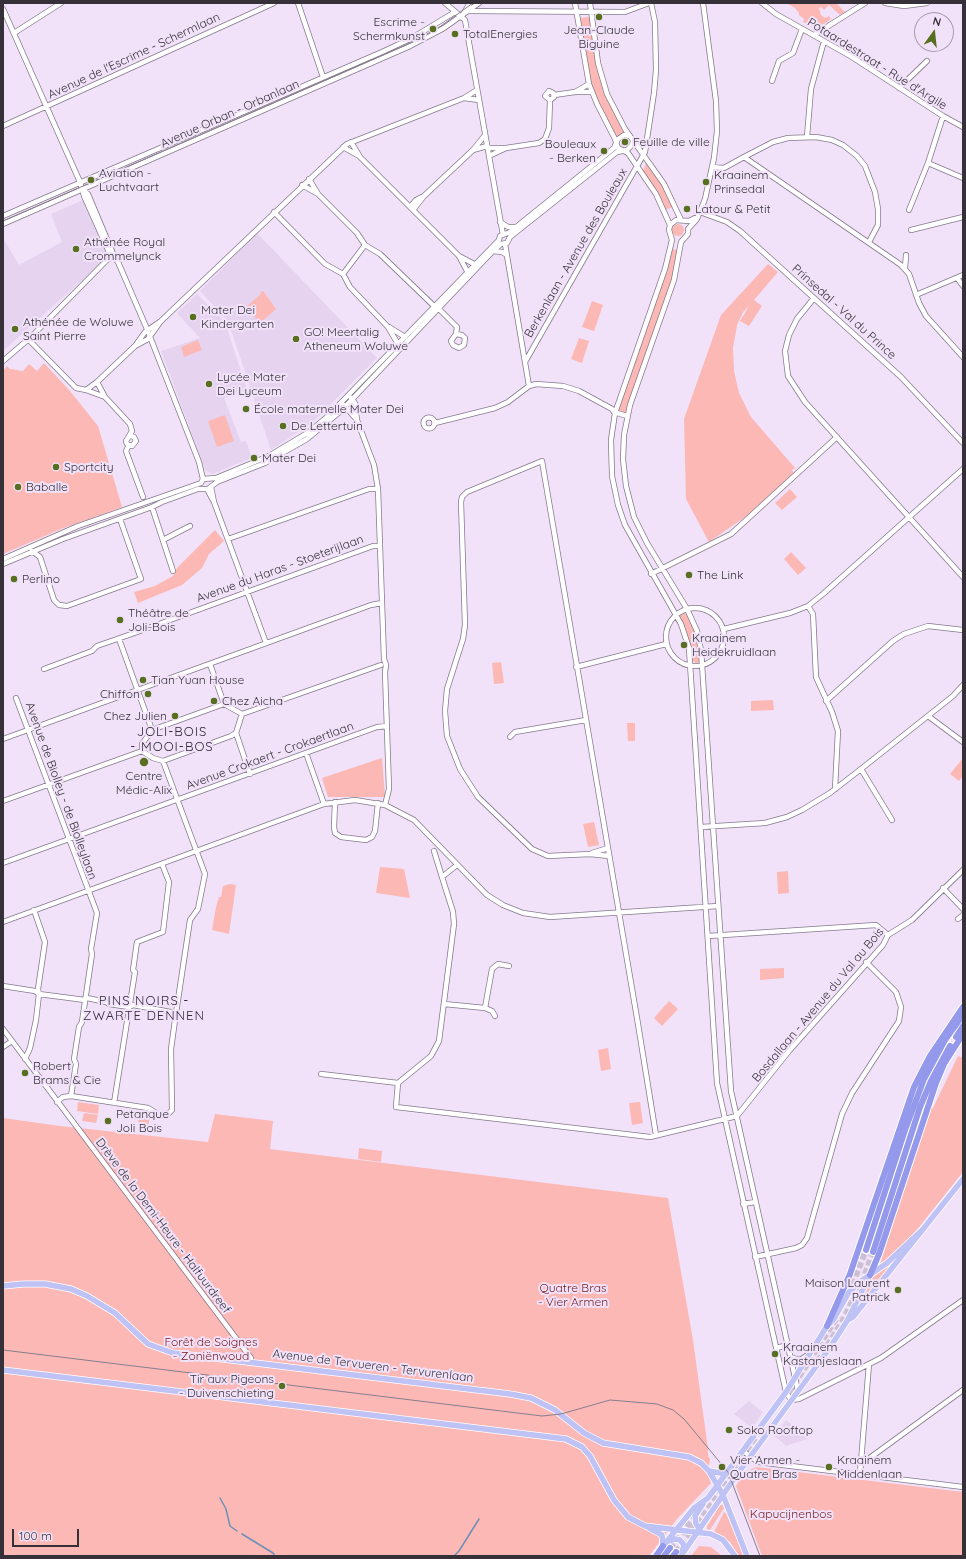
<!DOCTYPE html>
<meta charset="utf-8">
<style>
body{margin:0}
#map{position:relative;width:966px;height:1559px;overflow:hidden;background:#f1e2f9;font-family:Quicksand,sans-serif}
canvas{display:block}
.frame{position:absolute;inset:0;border:4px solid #363039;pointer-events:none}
.north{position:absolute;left:914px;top:12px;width:40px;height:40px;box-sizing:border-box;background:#f1e2f9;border:1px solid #a69bac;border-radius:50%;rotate:15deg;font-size:11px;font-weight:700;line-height:16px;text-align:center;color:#363039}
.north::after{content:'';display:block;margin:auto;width:14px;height:18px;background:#576f1f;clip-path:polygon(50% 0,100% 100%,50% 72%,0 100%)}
.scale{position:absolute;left:12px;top:1529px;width:67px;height:18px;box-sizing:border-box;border:2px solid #363039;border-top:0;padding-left:5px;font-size:12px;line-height:14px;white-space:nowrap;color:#363039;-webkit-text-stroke:3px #f1e2f9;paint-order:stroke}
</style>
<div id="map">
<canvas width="966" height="1559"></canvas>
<div class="frame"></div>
<div class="north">N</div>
<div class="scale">100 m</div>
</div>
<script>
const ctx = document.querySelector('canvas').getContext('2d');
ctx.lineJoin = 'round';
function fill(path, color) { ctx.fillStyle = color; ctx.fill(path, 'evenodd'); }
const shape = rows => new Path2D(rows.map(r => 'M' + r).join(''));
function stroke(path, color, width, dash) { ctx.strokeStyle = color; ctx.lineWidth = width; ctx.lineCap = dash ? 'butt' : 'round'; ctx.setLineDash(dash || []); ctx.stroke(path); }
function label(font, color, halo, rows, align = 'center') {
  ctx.font = font + ' Quicksand,sans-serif'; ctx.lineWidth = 4; ctx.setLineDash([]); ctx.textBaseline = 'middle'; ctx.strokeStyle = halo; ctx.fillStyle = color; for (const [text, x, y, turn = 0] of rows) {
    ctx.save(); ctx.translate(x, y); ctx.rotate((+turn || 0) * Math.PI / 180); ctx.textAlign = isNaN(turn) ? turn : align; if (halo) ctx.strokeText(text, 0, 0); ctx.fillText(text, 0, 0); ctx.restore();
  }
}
fill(shape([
 [83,200,108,257,3,351,3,238,19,265,62,242,51,214],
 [257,233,377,358,312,423,271,450,228,321,200,291],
 [197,294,225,322,247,390,224,398,241,442,246,441,252,458,212,474,205,470,161,351,200,338,177,313],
 [749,1401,763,1412,752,1428,734,1414],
 [786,1420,810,1438,786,1446,782,1442,774,1436]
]), '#e6d3ef');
fill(shape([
 [786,3,836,3,845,12,840,15,829,5,824,10,821,7,819,8,821,15,825,18,829,16,831,19,821,26,814,18,808,24,803,22,804,19,799,15,799,13,795,8],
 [589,17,601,82,625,131,617,138,605,119,591,83,579,18],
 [647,161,660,179,673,207,665,210,643,171],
 '672 230a6 6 0 1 1 12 0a6 6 0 1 1-12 0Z',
 [671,249,678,250,673,277,626,412,624,413,618,411],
 [768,264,778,272,754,300,762,306,749,326,740,321,749,306,743,312,737,325,733,348,734,371,739,393,751,417,795,468,792,470,794,473,745,517,709,542,686,499,684,419,721,315],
 [263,291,276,309,260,323,246,307,261,294,260,292],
 [592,301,603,305,594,331,582,327],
 [579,338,589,341,582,363,571,359],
 [198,340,202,350,184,357,181,347],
 [44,363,70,391,98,426,122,507,61,529,3,554,3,371,7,366,10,369,23,371,29,364,37,371],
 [225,415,234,441,217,447,208,421],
 [790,489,797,497,782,510,775,503],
 [215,530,224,541,209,554,202,568,182,585,138,603,134,592,155,586,173,576,177,568],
 [791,552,806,568,798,575,784,559],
 [685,613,691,621,698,641,701,662,697,664,693,661,690,645,679,618,681,614],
 [501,662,504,683,494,684,492,663],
 [773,700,774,710,751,711,751,701],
 [627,723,635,723,635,741,628,741],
 [382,758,385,797,328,797,322,778],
 [963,758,963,776,959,781,950,774],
 [594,822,599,845,588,847,583,824],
 [380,867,404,869,410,898,376,893],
 [788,871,789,893,778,894,777,872],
 [230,884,236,885,229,934,212,930,216,907,219,897,221,897,223,886],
 [784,968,784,978,760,980,760,969],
 [669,1001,678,1009,662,1026,654,1018],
 [608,1048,611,1069,601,1071,598,1050],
 [958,1056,963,1058,963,1172,915,1232,886,1261,880,1264,930,1107,933,1108],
 [78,1102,99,1105,98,1114,77,1111],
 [640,1102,643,1123,632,1125,629,1103],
 [131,1111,150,1114,148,1129,138,1129,138,1120,129,1118],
 [84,1113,98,1115,96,1123,82,1121],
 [215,1114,273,1121,270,1149,668,1198,693,1340,708,1449,708,1456,710,1459,708,1475,711,1483,677,1519,649,1556,3,1556,3,1118,60,1126,208,1142],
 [359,1148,382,1151,381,1162,358,1159],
 [893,1262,864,1300,862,1300,873,1276],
 [756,1467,963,1492,963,1556,762,1556,736,1486,745,1472],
 [720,1505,723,1505,724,1508,710,1530,707,1529,707,1526],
 [724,1512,726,1513,744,1556,739,1556,730,1542,714,1532],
 [699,1546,711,1547,722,1556,691,1556]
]), '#fcb8b5');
stroke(shape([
 [220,1498,226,1509,230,1526,237,1531],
 [242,1534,273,1553,275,1556],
 [454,1556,459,1551,479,1519]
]), '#6d91b6', 1.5);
stroke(shape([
 [849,1293,866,1250],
 [818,1361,842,1322,864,1277,873,1252],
 [789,1392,838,1316],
 [736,1465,755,1438],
 [670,1548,697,1514],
 [676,1552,742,1463]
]), '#ccbed3', 6, [6, 3]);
const minor = shape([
 [298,3,323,77],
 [445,3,465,20,503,235],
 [575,3,589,84,597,104,615,139,618,148,628,153,656,194,670,225,669,230,672,240,665,269,615,413,611,440,612,476,618,505,625,525,681,624,689,648,717,1083,786,1392,791,1400,799,1399,881,1358,963,1300],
 [590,3,598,63,607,94,625,129,664,184,681,220],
 [703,3,716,101,717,131,714,158,705,199,697,219,688,229,688,234,681,242,674,280,630,405,624,435,623,459,626,486,634,517,647,543,687,609,697,631,701,650,731,1091,798,1391],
 [762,3,776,14,852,57,943,116,963,127],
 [885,3,904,6,927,3],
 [3,9,80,182,84,196,109,252,118,262,147,329,199,462,203,479],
 [469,11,625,12,649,3],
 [462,16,470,3],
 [14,33,61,3],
 [814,35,865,3],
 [772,81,779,61,793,53,802,29],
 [899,88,927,61],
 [575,92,589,84],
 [554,95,575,92,592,92],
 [464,98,479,100],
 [3,126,274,3],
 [807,137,811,89,824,41],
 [351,142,360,157,459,256],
 [343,147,359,156],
 [488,148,506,148,539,143,545,139,549,128,550,100,554,97,553,93,549,91,545,96,550,100],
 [473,150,487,146],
 [489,156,506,148],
 [744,157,773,142,788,138,816,137,832,140,843,145,857,156,865,166,875,192,878,209,878,225,869,242],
 [928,163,963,178],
 [712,167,724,168,744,157,901,265,909,274,919,303,926,316,963,357],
 [309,179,318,194],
 [302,185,318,194,357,233,365,245,380,254,434,306],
 [83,190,88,194,114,256],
 [410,207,416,200,424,196],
 [413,210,424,196,473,150,485,135],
 [909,210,928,163,943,116],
 [274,212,325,264,343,274,350,287,388,327,398,344],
 [700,212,727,222,740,231,901,377,963,443],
 [3,216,382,52,412,38,455,12],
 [500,222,508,227,515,227],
 [3,224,408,47,444,28,479,3],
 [670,225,676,220,689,221,695,218],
 [911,230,963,217],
 [505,244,529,386],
 [493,251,502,252,507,255],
 [905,268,906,255],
 [467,271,459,256,474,264],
 [343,274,365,245],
 [957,278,963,286],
 [916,295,963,275],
 [814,298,797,319,789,335,785,351,788,376,805,402,963,577],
 [438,308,457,327,456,334,451,341,453,345,459,348,464,345,465,338,462,335,456,334],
 [389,327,405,337],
 [28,339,76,388,86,390,105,397],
 [135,346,145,332,161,321,347,144,464,98,477,90],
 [3,361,31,337,107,260,114,256],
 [525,362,645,152,654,93,656,70,655,22,651,3],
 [97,382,105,397,130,424,132,431,126,441,127,444,132,446,136,441,134,437,131,436],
 [86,390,97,382,135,346,148,339,161,321],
 [351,398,355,403,357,420,374,465,378,489,384,659,386,665,385,672,389,789,385,805],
 [344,405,357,420],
 '423.5 423a5.5 5.5 0 1 1 11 0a5.5 5.5 0 1 1-11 0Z',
 [435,423,495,408,508,402,529,386,536,384,563,386,579,391,612,409,614,412,627,416],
 [129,445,126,451,143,497],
 [203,479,216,478,269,456,309,432,327,417,499,240,500,236,510,232,614,148,618,139,624,135,630,136],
 [211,487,214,502,266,643],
 [207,489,214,502],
 [152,507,173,571],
 [228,539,369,489,378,489],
 [163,540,190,526],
 [32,551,40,557,54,600,59,605,67,606,141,579,120,519],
 [3,559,78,526,201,483,203,479],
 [3,564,63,539,152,507,162,502,198,489,208,489,217,482,265,463,307,439,342,410,493,251,501,244,507,243,510,237,617,152,627,150,632,145,633,141],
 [651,574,731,534,837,437],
 [808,606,813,614,816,677,832,712,838,731,835,789],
 '666 637a29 29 0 1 1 58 0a29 29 0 1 1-58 0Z',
 [724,629,790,613,808,606,823,594,963,469],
 [119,639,152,730],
 [210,664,224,704],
 [576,667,666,644],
 [44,669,92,651,97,646,140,631,373,546,380,546],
 [16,698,97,913,91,949,92,954,82,1022,79,1027,74,1059,76,1064,71,1096],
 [826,701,893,641,904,634,928,626,963,630],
 [242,714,381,665],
 [928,716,963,742],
 [236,733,250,774],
 [510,737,515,732,586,720],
 [3,739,371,605,382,603],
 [142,751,153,758,163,761,231,736,236,733,242,714],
 [142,751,142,744,152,730,224,704,242,714],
 [306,753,324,804],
 [861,769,892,820],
 [3,801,142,751],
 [335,802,334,827,335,833,341,837,366,840,372,837,375,831,378,803],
 [701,827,765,823,787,817,802,810,830,793,861,769,953,696,963,685],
 [434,851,442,877],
 [592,853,608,848],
 [609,856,590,854,548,856,532,849,478,797,460,769,447,736,445,711,447,689,463,639,465,625,461,502,462,497,467,492,542,461,637,1018,656,1135],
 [3,863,377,727,387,726],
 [457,865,442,877,453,912,454,924,439,1041,431,1056,398,1083,396,1107,650,1137,737,1116,789,1051,883,945,888,935,912,920,963,870],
 [943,888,963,909],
 [958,919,963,915],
 [3,922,324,804,355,800,385,805,414,820,487,895,503,905,523,913,550,917,718,906],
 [708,936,876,925,888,935],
 [3,986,35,991,39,994,85,1000,87,998,106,1002,109,1004,129,1007,133,1005,176,1013],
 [444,1004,485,1008,492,969,498,964,509,966],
 [485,1008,492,1011,495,1016],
 [3,1029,251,1358,250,1362],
 [3,1047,12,1041],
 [25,1059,30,1048,36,1020,39,994,38,989,45,942,34,910],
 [321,1074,398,1083],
 [57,1102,63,1097,71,1096,148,1108,161,1116,167,1115,172,1110,171,1049,176,1013,190,920,198,909,205,874,163,761],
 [114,1103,135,972,133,970,137,942,163,932,169,882,162,864],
 [743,1204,755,1202],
 [755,1257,796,1248,802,1245,807,1238,842,1114,852,1093,899,1021,901,1007,896,992,866,962],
 [776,1348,788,1345],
 [790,1357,800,1360,806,1356],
 [743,1451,758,1462,963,1487],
 [860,1465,963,1390],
 [860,1474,869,1364]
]);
const major = shape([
 [3,1286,23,1284,45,1284,71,1289,87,1296,115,1313,148,1344,173,1353,510,1394,531,1398,555,1410,584,1433,603,1443,689,1457,701,1463,709,1471,723,1495,747,1556],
 [848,1320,853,1317,963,1179],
 [3,1370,566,1439,582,1447,590,1456,614,1500,628,1517,645,1526,711,1534,723,1540,735,1556],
 [709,1471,726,1474],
 [649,1528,662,1535,663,1546],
 [700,1530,696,1524,695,1516,703,1504],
 [668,1541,675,1539,680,1540,684,1545,682,1552],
 [663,1546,694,1508,708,1498,786,1392,827,1326,834,1319,849,1292,861,1281,887,1263,920,1232],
 [681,1556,736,1476,829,1349,847,1321,870,1275]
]);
const highway = shape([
 [956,1037,963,1026],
 [866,1250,905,1130,924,1079,945,1040,963,1015],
 [873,1252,920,1107,931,1081,950,1046],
 [870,1275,879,1254,936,1083,944,1064,963,1034],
 [827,1326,850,1274,914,1087,930,1056,963,1007],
 [656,1556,663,1546],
 [664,1556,670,1548],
 [673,1556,676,1552]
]);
stroke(minor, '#85788c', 6);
stroke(major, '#fff', 7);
stroke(highway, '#fff', 8);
stroke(minor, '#fff', 4.5);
stroke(major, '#bfc2f4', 5.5);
stroke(highway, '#9499ec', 6);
stroke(shape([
 [3,221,413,42,434,31,473,3],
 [3,1350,542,1416,561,1414,610,1400,657,1404,673,1410,684,1419,728,1472,760,1556]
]), '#887e8d', 1);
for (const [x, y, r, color] of [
 [599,17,4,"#576f1f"],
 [433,29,4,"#576f1f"],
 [455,34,4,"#576f1f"],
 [625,142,4,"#576f1f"],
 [604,151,4,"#576f1f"],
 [91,180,4,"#576f1f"],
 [706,182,4,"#576f1f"],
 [687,209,4,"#576f1f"],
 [76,249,4,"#576f1f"],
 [193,317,4,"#576f1f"],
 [15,329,4,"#576f1f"],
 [296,339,4,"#576f1f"],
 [209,384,4,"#576f1f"],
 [246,409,4,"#576f1f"],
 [283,426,4,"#576f1f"],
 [254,458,4,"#576f1f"],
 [56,467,4,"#576f1f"],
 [18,487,4,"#576f1f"],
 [689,575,4,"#576f1f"],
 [14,579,4,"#576f1f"],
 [120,620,4,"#576f1f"],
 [684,645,4,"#576f1f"],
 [143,680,4,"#576f1f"],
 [148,694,4,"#576f1f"],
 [214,701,4,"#576f1f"],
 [175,716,4,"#576f1f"],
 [144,762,5,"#576f1f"],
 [25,1073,4,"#576f1f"],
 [108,1121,4,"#576f1f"],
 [898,1290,4,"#576f1f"],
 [775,1354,4,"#576f1f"],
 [282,1386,4,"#576f1f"],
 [729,1430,4,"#576f1f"],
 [722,1467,4,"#576f1f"],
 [829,1467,4,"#576f1f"]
]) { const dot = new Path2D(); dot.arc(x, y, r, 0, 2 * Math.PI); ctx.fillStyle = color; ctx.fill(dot); stroke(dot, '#f1e2f9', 1.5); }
label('12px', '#363039', '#f1e2f9', [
 ["Escrime -",425,22,"right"],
 ["Schermkunst",425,36,"right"],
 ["Jean-Claude",599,30,"center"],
 ["Biguine",599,44,"center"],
 ["TotalEnergies",463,34],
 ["Feuille de ville",633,142],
 ["Bouleaux",596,144,"right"],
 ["- Berken",596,158,"right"],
 ["Aviation -",99,173],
 ["Luchtvaart",99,187],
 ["Kraainem",714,175],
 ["Prinsedal",714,189],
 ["Latour & Petit",695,209],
 ["Athénée Royal",84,242],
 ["Crommelynck",84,256],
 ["Mater Dei",201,310],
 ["Kindergarten",201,324],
 ["Athénée de Woluwe",23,322],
 ["Saint Pierre",23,336],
 ["GO! Meertalig",304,332],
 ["Atheneum Woluwe",304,346],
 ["Lycée Mater",217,377],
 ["Dei Lyceum",217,391],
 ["École maternelle Mater Dei",254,409],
 ["De Lettertuin",291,426],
 ["Mater Dei",262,458],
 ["Sportcity",64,467],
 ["Baballe",26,487],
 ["The Link",697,575],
 ["Perlino",22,579],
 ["Théâtre de",128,613],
 ["Joli-Bois",128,627],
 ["Kraainem",692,638],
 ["Heidekruidlaan",692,652],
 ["Tian Yuan House",151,680],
 ["Chiffon",140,694,"right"],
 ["Chez Aicha",222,701],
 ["Chez Julien",167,716,"right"],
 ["Centre",144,776,"center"],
 ["Médic-Alix",144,790,"center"],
 ["Robert",33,1066],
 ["Brams & Cie",33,1080],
 ["Petanque",116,1114],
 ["Joli Bois",116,1128],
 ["Maison Laurent",890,1283,"right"],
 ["Patrick",890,1297,"right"],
 ["Kraainem",783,1347],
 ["Kastanjeslaan",783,1361],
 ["Tir aux Pigeons",274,1379,"right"],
 ["- Duivenschieting",274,1393,"right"],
 ["Soko Rooftop",737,1430],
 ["Vier Armen -",730,1460],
 ["Quatre Bras",730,1474],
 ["Kraainem",837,1460],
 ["Middenlaan",837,1474]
], 'left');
label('12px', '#363039', '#f1e2f9', [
 ["Avenue de l'Escrime - Schermlaan",134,56,-25],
 ["Potaardestraat - Rue d'Argile",877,64,32],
 ["Avenue Orban - Orbanlaan",230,114,-24],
 ["Berkenlaan - Avenue des Bouleaux",576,253,-60],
 ["Prinsedal - Val du Prince",844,312,42],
 ["Avenue du Haras - Stoeterijlaan",280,569,-20],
 ["Avenue Crokaert - Crokaertlaan",270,756,-20],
 ["Avenue de Biolley - de Biolleylaan",61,791,70],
 ["Bosdallaan - Avenue du Val au Bois",818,1005,-50],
 ["Drève de la Demi-Heure - Halfuurdreef",163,1226,53],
 ["Avenue de Tervueren - Tervurenlaan",373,1366,7]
]);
label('12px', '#772024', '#f1e2f9', [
 ["Quatre Bras",573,1288],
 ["- Vier Armen",573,1302],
 ["Forêt de Soignes",211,1342],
 ["- Zoniënwoud",211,1356],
 ["Kapucijnenbos",791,1514]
]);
ctx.letterSpacing = '1px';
label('13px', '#35293b', '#f1e2f9', [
 ["JOLI-BOIS",172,732],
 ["- MOOI-BOS",172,747],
 ["PINS NOIRS -",144,1001],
 ["ZWARTE DENNEN",144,1016]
]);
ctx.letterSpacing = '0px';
</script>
